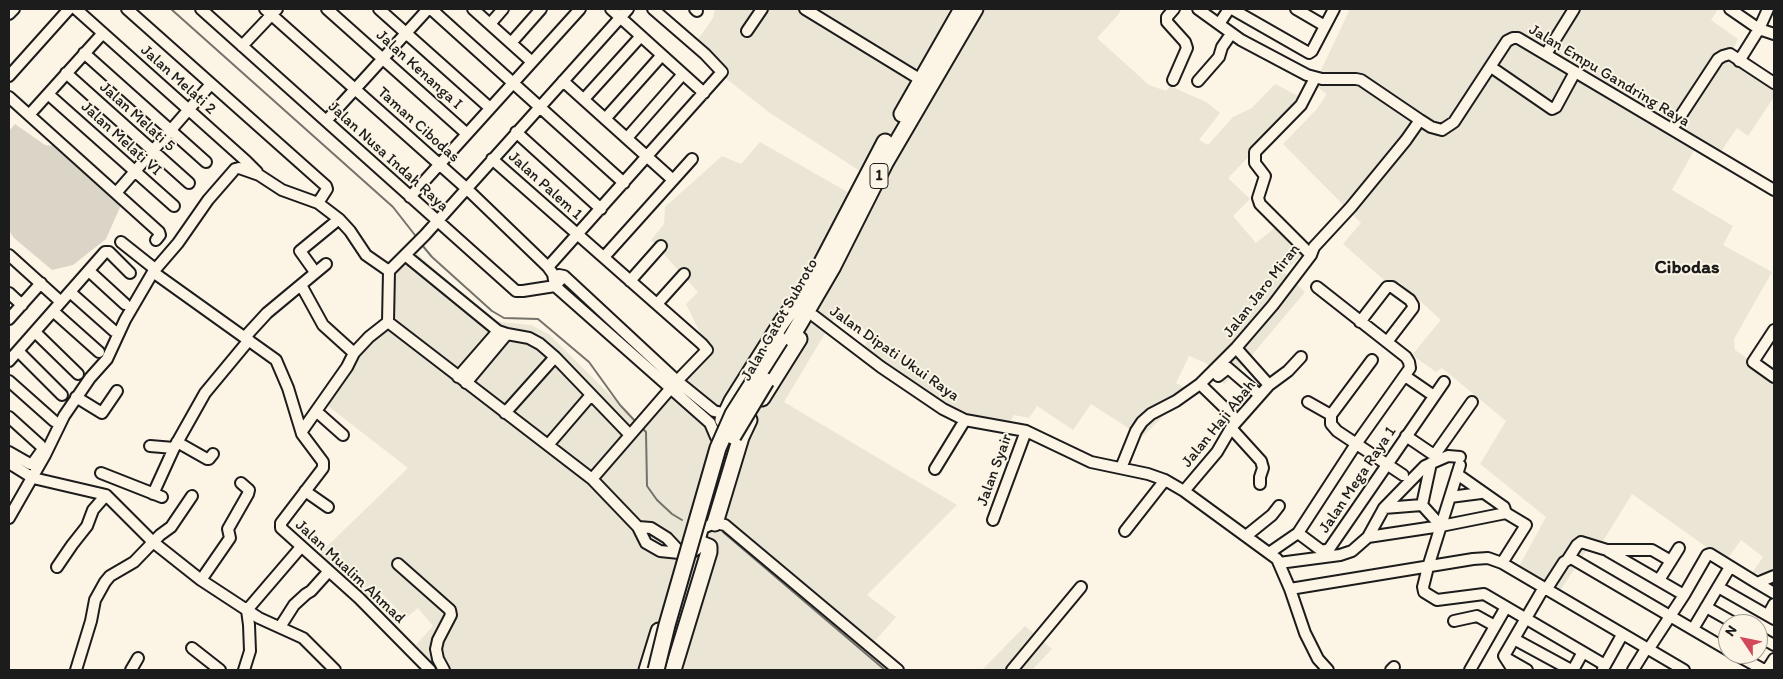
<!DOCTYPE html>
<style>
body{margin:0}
#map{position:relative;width:1783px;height:679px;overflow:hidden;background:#fcf5e5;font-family:Itim,sans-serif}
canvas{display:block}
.frame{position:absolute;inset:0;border:10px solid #1c1c1c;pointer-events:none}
.north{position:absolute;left:1718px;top:614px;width:50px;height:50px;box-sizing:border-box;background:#fcf5e5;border:1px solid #a29e95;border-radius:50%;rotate:304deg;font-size:14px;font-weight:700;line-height:20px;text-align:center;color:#1c1c1c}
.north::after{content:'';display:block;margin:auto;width:18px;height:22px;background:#d1495b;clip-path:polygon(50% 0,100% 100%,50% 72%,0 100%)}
</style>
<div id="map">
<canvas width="1783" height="679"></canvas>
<div class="frame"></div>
<div class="north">N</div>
</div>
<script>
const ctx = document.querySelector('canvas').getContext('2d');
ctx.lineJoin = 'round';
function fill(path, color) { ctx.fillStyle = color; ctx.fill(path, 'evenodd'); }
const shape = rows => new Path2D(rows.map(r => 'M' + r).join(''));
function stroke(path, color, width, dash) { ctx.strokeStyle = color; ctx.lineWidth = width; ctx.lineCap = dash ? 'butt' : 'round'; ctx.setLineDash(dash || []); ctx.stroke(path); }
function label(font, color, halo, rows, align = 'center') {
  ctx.font = font + ' Itim,sans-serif'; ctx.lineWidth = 4; ctx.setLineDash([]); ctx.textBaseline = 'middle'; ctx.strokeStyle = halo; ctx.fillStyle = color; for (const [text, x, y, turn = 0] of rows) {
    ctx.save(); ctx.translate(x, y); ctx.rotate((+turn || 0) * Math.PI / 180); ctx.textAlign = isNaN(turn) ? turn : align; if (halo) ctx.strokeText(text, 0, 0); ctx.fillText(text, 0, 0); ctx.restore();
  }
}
fill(shape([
 [715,9,1121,9,1118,15,1097,38,1149,85,1166,91,1170,86,1206,102,1220,113,1199,140,1208,145,1233,117,1252,108,1275,84,1300,97,1285,119,1228,178,1250,199,1233,216,1256,243,1282,222,1309,248,1284,272,1305,292,1247,361,1224,384,1206,363,1189,356,1176,383,1193,392,1168,412,1142,437,1091,404,1073,430,1037,406,1029,418,1014,415,1004,434,973,429,944,415,859,354,872,335,839,310,784,402,957,505,867,595,896,617,873,643,907,670,438,670,416,645,433,626,418,608,406,618,382,594,370,604,316,557,408,468,328,406,360,352,379,338,385,323,386,274,411,248,492,321,531,325,550,335,639,424,709,351,686,304,698,292,651,240,664,224,665,207,722,156,741,164,760,142,851,194,863,173,770,113,724,77,694,45,713,18],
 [1350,9,1718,9,1711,20,1738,39,1730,56,1774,85,1774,97,1748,136,1737,128,1715,160,1695,149,1672,190,1733,226,1723,245,1772,272,1734,339,1735,350,1774,376,1774,573,1769,575,1752,573,1763,557,1741,540,1726,561,1632,494,1597,551,1588,548,1558,594,1517,570,1546,517,1480,464,1506,421,1442,368,1436,372,1412,355,1441,320,1399,282,1392,287,1343,244,1361,223,1283,144,1316,110,1327,94,1314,85],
 [1025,626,1052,649,1032,670,982,670]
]), '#ebe5d6');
fill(shape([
 [15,124,45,145,55,146,121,205,106,239,73,265,52,270,14,238,9,231,9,131]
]), '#dbd5c8');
stroke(shape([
 [171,9,393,207,418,239],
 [422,245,432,257,492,311,504,318,538,319,589,362,620,405,636,422],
 [641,427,646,432,647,486,657,500,672,514,682,520],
 [723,532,885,670]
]), '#75726c', 2);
const minor = shape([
 [76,9,246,161,257,172],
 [127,9,326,186,327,189,318,203],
 [201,9,516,291,523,291,555,286,564,276],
 [265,9,466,188,548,267,553,274,555,286,710,423,716,437],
 [327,9,467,134],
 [379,9,490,108],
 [431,9,624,183],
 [473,9,532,62],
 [611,9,704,93],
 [695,9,697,11],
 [805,9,921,80],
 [1198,9,1241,40,1307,75,1322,79,1356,79,1361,80,1420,120,1431,127,1442,130,1454,122,1507,41,1513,38,1518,38,1774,190],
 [1232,9,1309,53,1312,51,1334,9],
 [1296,9,1325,26],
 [1730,9,1759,29,1774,34],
 [9,14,14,9],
 [490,24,503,9],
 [1219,24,1229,9],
 [747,31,762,9],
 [511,43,541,9],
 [242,46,277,9],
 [84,53,206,162],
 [1546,54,1574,9],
 [1739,61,1759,29,1768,9],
 [1491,67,1552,109,1556,107,1575,72],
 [66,73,189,183],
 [9,76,69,9],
 [1173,80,1187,48,1185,42,1167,22,1167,17,1174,9],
 [563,81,673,180],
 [1198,81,1219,57,1222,47,1231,34],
 [48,94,174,206],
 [9,97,159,232,160,235,156,240],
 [584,99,641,36],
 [29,115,103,33],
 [605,119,662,55],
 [326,121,428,9],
 [1672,129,1718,59,1723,56,1730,54,1774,83],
 [516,132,601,209],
 [627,138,683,74],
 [492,159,702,344,707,350,677,381,592,479],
 [116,193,211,84],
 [410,197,580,9],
 [121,242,155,269],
 [9,255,61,302],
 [405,255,498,331,507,334,529,338,540,344,555,357,630,435],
 [1311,255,1260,204,1258,198,1265,176,1255,163,1255,152,1301,105,1315,78],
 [604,257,692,159],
 [548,267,722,72,705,54,653,9],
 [89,271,125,304],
 [389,271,425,235,628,9],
 [153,272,276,360,288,388,302,434,323,462,323,468,281,523,281,528,359,598,430,670],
 [315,272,300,251,339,219],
 [559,275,564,276,677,381,714,411,726,414],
 [630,281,661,246],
 [301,285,323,325,354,353],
 [70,292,114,331],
 [9,293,22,305],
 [657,304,684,274],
 [53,311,99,352],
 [814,316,881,367,943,409,965,420,1026,431,1091,462,1148,474,1165,480,1184,491,1277,559,1290,589,1305,633,1318,659,1328,670],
 [9,319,41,283],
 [1360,322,1387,287,1392,287,1410,300,1413,305,1413,308,1387,342],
 [1774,330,1753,362,1774,377],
 [35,332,78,374],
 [245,337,267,313,326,264],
 [1236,348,1269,385],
 [18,351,62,395],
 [1372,360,1331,415,1331,424,1337,431,1403,475],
 [9,361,105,252,109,252,130,273],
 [1218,376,1228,368,1256,392],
 [1405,376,1434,396],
 [458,377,498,331],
 [9,381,54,421],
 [466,383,507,334],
 [1200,384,1233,416],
 [76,397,102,413,117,391],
 [1308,402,1331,415],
 [316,411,343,435],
 [505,413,555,357],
 [9,417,40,445,43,449,33,463,30,464,9,452],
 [1231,428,1261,461,1263,468,1260,477,1260,484],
 [302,431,347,367,354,353,369,337,388,322],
 [1406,436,1431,453,1436,453,1472,402],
 [177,442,207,459,209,459,213,454],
 [548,445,591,395],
 [150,446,174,448],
 [9,463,33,478,106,495,153,542,201,580,259,618,303,638,335,670],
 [1460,465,1428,567,1423,587,1424,592,1437,600,1484,594,1605,665],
 [1121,468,1136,431,1142,422,1151,414,1176,401,1200,384,1236,348,1273,305,1311,255,1314,247,1351,207,1406,140,1420,120],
 [935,469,965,420],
 [101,473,162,497],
 [1457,474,1504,507,1506,513],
 [305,491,328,507],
 [1184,491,1217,452,1231,428,1269,385,1288,371,1301,357],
 [153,494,174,448,205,393,249,340],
 [1450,497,1481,493],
 [1422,505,1441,526],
 [1384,508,1422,505,1431,463],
 [9,518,45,455,64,416,90,378,107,359,125,320,153,272,178,243,208,200,235,169,239,168,259,175,282,190,318,203,339,219,350,231,366,255,389,271,388,322,592,479,638,527,646,543,660,551,689,554,697,549,703,528,715,523,725,525,898,670],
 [993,520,1026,431],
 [638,527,651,528,667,538,681,553],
 [1125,531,1165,480],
 [1298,533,1322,551,1329,549,1444,382],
 [1246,536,1272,515,1279,506],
 [1368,537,1441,526,1506,513,1526,525,1502,563],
 [1608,551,1684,595],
 [1269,553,1298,533,1356,444,1410,368,1409,362,1406,357,1317,287],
 [1568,559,1577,545,1581,542,1607,550,1652,550,1671,561],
 [1279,563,1340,555,1352,551,1368,537,1384,508,1425,466,1448,456,1460,457],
 [398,564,450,610,451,615,438,640,436,649,438,659,444,670],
 [57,567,72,545,87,526,93,510,106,495],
 [201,580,230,538,228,529,248,494,249,490,241,483],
 [1659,580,1679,548],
 [1757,583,1774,593],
 [1718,587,1774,619],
 [1290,589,1473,559,1488,558,1502,563,1684,670],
 [1546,590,1564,562,1571,558,1728,650],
 [1706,607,1736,624],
 [247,610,301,547],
 [1768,615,1774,604],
 [1454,621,1477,616,1495,626],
 [280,627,294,605,306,594,311,591,329,571],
 [1693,629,1730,567],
 [1758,636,1774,645],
 [1514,639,1571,670],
 [192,648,220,670],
 [1648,650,1684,595,1707,555,1710,554,1757,583,1774,576],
 [1735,654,1764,670],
 [1506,658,1527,670],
 [1603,669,1622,635],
 [76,670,91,621,95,600,105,582,110,576,134,562,160,535,171,527,192,496],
 [131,670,138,658],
 [244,670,250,651,249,625,247,610],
 [1012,670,1081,587],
 [1391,670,1394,667],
 [1470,670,1506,607],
 [1513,670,1504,656,1543,589],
 [1573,670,1583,652],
 [1633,670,1646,649],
 [1767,670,1774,659]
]);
const highway = shape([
 [902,114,962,9],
 [805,295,885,142],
 [787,345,832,268,885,163,975,9],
 [762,398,799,339],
 [723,420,732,401,780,325,794,305,809,287],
 [715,523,741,437,749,420],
 [647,670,659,631],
 [673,670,709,552,709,547,699,543]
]);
stroke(minor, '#1c1c1c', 14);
stroke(highway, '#1c1c1c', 19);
stroke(minor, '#fcf5e5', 10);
stroke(highway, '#fcf5e5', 15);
const highwayBridge = shape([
 [733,436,766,381],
 [656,670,667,625,718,448,733,414,780,340]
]);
stroke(highwayBridge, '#1c1c1c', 19, []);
stroke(highwayBridge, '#fcf5e5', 15);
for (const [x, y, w] of [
 [879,176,18]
]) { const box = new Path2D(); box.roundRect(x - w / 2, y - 12.5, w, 25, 4); ctx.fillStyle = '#fcf5e5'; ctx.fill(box); stroke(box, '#1c1c1c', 1); }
label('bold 15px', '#1c1c1c', null, [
 ["1",879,176]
]);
label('16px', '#1c1c1c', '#fcf5e5', [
 ["Jalan Kenanga I",419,70,42],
 ["Jalan Empu Gandring Raya",1609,76,31],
 ["Jalan Melati 2",178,80,42],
 ["Jalan Melati 5",137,117,42],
 ["Taman Cibodas",418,125,42],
 ["Jalan Melati VI",121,139,42],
 ["Jalan Nusa Indah Raya",388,157,42],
 ["Jalan Palem 1",545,186,42],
 ["Jalan Jaro Miran",1262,291,-52],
 ["Jalan Gatot Subroto",780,320,-60],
 ["Jalan Dipati Ukui Raya",894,354,35],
 ["Jalan Haji Abah",1219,424,-51],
 ["Jalan Syair",995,470,-70],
 ["Jalan Mega Raya 1",1358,480,-56],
 ["Jalan Mualim Ahmad",350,572,43]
]);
label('bold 19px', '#1c1c1c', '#fcf5e5', [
 ["Cibodas",1687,268]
]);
</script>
